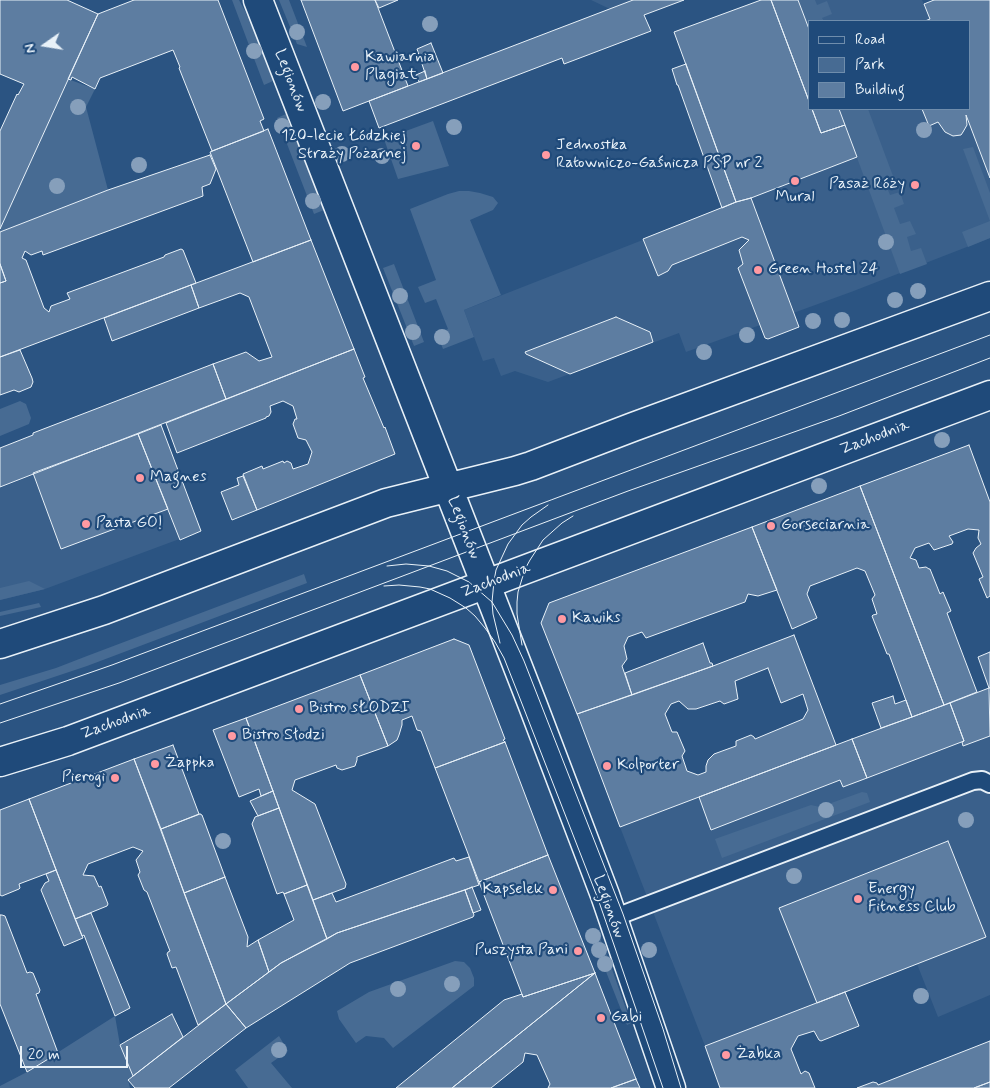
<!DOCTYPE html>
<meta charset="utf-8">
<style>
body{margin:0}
#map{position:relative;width:990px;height:1088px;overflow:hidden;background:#2b5482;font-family:Mynerve,sans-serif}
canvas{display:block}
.legend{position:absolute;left:808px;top:20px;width:162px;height:90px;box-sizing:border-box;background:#1f4a7a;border:1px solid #6f8dac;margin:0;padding:6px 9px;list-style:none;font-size:15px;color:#e8f1f8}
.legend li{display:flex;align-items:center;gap:10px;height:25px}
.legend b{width:25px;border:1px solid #6f8dac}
.north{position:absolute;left:20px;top:20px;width:50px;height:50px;-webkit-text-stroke:4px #1f4a7a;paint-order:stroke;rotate:257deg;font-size:14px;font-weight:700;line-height:20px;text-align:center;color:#e8f1f8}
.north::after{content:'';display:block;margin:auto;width:18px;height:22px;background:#e8f1f8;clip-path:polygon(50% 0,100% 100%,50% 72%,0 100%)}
.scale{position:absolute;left:20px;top:1046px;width:108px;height:22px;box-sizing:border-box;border:2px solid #e8f1f8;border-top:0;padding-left:6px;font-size:15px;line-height:18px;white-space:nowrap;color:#e8f1f8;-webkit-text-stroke:4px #1f4a7a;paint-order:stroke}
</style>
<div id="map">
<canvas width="990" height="1088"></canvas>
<ul class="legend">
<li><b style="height:6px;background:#1f4a7a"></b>Road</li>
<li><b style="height:14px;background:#476b93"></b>Park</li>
<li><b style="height:14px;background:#5d7da1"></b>Building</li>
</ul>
<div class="north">N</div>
<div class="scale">20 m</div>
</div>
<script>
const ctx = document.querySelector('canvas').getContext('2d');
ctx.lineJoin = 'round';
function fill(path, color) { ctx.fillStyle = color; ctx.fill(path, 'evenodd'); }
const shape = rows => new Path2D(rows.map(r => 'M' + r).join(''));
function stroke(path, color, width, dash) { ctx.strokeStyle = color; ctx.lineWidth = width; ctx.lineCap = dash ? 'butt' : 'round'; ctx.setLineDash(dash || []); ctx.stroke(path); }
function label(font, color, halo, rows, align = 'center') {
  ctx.font = font + ' Mynerve,sans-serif'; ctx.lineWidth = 4.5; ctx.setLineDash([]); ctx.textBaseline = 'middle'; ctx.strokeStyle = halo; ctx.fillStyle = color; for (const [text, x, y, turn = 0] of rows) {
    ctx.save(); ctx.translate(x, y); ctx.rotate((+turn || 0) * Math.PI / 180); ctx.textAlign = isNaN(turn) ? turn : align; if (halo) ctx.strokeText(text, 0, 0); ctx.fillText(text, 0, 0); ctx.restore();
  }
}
fill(shape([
 [591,0,633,0,610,9],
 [798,0,922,0,924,4,934,0,990,0,990,238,851,292,686,352,679,333,548,382,515,371,501,376,494,358,483,361,464,310,857,156,839,109,969,109,969,21,809,21],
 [161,425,201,531,45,589,0,600,0,488],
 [990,733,990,995,938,1017,917,964,705,1046,620,827,699,797,711,829,840,780,843,787,964,741]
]), '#3a608b');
fill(shape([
 [232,0,239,0,245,11,257,38,273,81,264,85],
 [279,0,289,0,307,47,297,44],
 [798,0,815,0,817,5,827,1,832,14,822,18,824,21,809,21,809,29],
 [68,79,95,89,86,107,108,190,0,232,0,229],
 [839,109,868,109,893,176,884,180,890,195,900,192,904,204,894,208,900,224,910,221,916,234,907,237,911,251,921,248,927,264,900,274],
 [286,114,324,210,314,214,277,118],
 [433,121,449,166,398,179,384,139],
 [973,147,990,193,990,238,968,247,962,232,990,221,963,149],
 [459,191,469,191,480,193,493,197,498,203,493,210,470,220,501,295,464,310,474,337,443,349,437,334,448,329,436,299,425,303,418,287,436,280,410,209,448,194],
 [394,264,424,342,414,346,383,268],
 [20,401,26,404,31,418,29,424,0,436,0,409],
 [304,574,307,583,87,666,0,695,0,685,56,668,87,656],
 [29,581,45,589,0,600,0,588],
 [39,603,41,607,0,616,0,612],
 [862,792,867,793,870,802,722,858,715,839,811,805,820,807],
 [596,928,608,958,631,1023,627,1025,590,931],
 [455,961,464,962,470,968,474,978,474,986,393,1048,384,1038,366,1036,356,1043,339,1019,337,1011,369,992],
 [115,1016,120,1045,133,1076,128,1080,130,1088,0,1088,0,1086,27,1072],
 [279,1036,288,1051,271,1063,292,1088,248,1088,235,1070]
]), '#476b93');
const building = shape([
 [0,0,67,0,98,14,0,229,0,131,17,94,18,95,24,84,0,74,0,0],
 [134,0,218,0,264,119,260,121,264,131,212,151,179,68,180,67,173,50,100,78,95,89,72,77,71,80,68,79,98,14,134,0],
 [301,0,375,0,408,86,343,111,301,0],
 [375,0,398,0,379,8,375,0],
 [633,0,684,0,644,15,651,31,564,64,562,58,379,128,369,101,633,0],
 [761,0,771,0,809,101,809,109,812,109,821,133,845,125,857,157,751,198,736,202,674,32,761,0],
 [771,0,798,0,809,29,809,101,771,0],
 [934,0,990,0,990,178,966,115,967,125,963,132,961,135,953,136,945,132,938,122,929,126,922,109,969,109,969,21,925,21,930,19,924,4,934,0],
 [431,43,443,73,427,79,417,49,431,43],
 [686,64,736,202,722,208,678,85,677,85,672,69,686,64],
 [425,71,427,79,419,82,416,75,425,71],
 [812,109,839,109,845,125,821,133,812,109],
 [268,129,311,240,253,262,210,152,268,129],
 [210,155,216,169,210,184,202,187,203,196,43,255,42,251,31,255,25,251,22,258,26,260,44,308,49,312,51,306,70,299,67,293,164,257,165,255,181,249,183,250,196,283,0,357,0,283,6,281,0,264,0,232,108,190,210,155],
 [751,198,799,327,768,339,765,338,738,268,743,264,739,250,749,240,742,237,672,265,668,271,658,276,643,239,736,202,751,198],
 [311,240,354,349,226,399,213,364,246,352,259,361,272,357,249,297,240,293,199,308,191,285,311,240],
 [0,264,6,281,0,283,0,264],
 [191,285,199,308,112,341,104,318,191,285],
 [616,317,650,332,653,342,570,374,526,354,525,352,616,317],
 [354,349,365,377,363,378,384,428,385,427,395,454,257,510,243,474,262,466,263,469,283,461,284,463,287,461,291,463,293,469,308,464,312,452,306,440,298,438,293,424,295,419,297,419,293,406,283,401,270,406,271,412,269,416,266,417,266,418,177,453,166,423,354,349],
 [20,350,32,378,33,382,31,387,19,392,14,390,0,395,0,357,20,350],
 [213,364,226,399,0,487,0,448,33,435,33,433,213,364],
 [161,425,201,531,180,540,138,434,161,425],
 [138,434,168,509,61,549,33,473,138,434],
 [969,445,990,502,990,596,987,598,979,579,983,577,973,553,976,548,981,544,978,538,979,530,968,529,949,536,953,542,952,544,934,550,929,543,915,548,910,558,916,560,919,568,926,567,929,569,930,569,940,594,943,592,951,611,947,613,977,692,944,705,860,486,969,445],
 [243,476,257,510,232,520,221,492,239,485,237,478,243,476],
 [860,486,944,705,912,717,889,654,887,654,872,616,873,615,877,614,872,599,875,595,865,571,857,568,810,586,807,594,817,618,792,629,752,527,860,486],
 [752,527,777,590,758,596,748,594,745,602,646,638,642,632,628,637,624,646,627,659,622,666,632,695,577,714,541,623,549,603,752,527],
 [794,635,836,745,620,827,578,716,577,714,713,666,794,635],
 [768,668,781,703,803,694,808,710,803,719,755,739,754,737,751,735,736,741,736,746,714,754,708,760,706,766,706,772,698,775,687,771,682,756,685,751,677,732,672,732,665,714,671,704,679,701,688,709,696,709,720,701,724,704,738,699,735,681,768,668],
 [454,639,469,645,505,739,503,740,505,742,435,768,421,731,417,730,412,716,402,720,402,725,399,735,397,740,388,746,360,675,454,639],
 [703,643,710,663,712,663,713,666,632,695,625,673,703,643],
 [990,652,990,688,989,688,978,657,990,652],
 [360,675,388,746,357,757,357,760,355,766,342,770,337,768,336,765,295,780,292,790,315,804,346,884,345,888,313,900,246,718,360,675],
 [989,688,990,736,963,746,962,742,964,741,950,703,989,688],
 [893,696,895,704,906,700,912,717,881,728,872,703,893,696],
 [950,703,964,741,867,778,852,739,950,703],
 [246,718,273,791,261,796,259,789,239,797,213,730,246,718],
 [852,739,867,778,843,787,840,780,711,830,699,797,852,739],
 [505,742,548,855,479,882,435,768,505,742],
 [173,745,199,814,161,829,134,759,173,745],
 [134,759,226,1004,198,1025,176,967,172,968,167,954,168,952,170,951,147,892,144,890,138,875,140,872,136,860,143,851,133,847,88,864,83,875,94,876,99,887,101,886,108,904,107,906,75,919,29,799,134,759],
 [273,791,279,808,258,816,250,801,273,791],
 [29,799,56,870,19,884,20,888,19,889,2,896,0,895,0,810,29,799],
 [279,808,307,885,284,894,283,892,277,894,252,824,255,817,279,808],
 [200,814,202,815,225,877,184,893,161,829,200,814],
 [948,841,986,937,817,1003,779,908,948,841],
 [548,855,595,973,523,997,479,882,548,855],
 [469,857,479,885,337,933,327,939,313,900,332,893,336,902,454,858,456,861,469,857],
 [56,870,83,938,64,946,41,890,45,883,49,881,46,874,56,870],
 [225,877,248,937,247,947,258,940,269,972,226,1004,184,893,225,877],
 [307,885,327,939,281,963,269,972,258,940,294,920,284,894,307,885],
 [472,887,481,910,473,913,465,890,472,887],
 [465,890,474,915,473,917,350,963,246,1028,226,1004,281,963,337,933,465,890],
 [91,913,130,1008,115,1016,84,935,82,936,75,919,91,913],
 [0,915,2,915,5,916,27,973,30,972,33,973,40,990,39,993,36,994,58,1053,27,1072,0,1004,0,915],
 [595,973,452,1088,396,1088,504,1000,522,994,523,997,595,973],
 [595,973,636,1079,611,1088,548,1088,550,1084,537,1055,525,1053,523,1062,491,1088,452,1088,595,973],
 [845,992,859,1026,821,1041,819,1040,814,1031,798,1036,791,1049,801,1074,805,1071,809,1073,815,1088,720,1088,705,1046,845,992],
 [226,1004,246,1028,169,1088,135,1088,128,1080,226,1004],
 [172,1014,183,1037,133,1076,120,1045,172,1014],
 [990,1041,990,1082,974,1088,857,1088,873,1082,877,1083,878,1085,990,1041],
 [636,1079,640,1088,611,1088,636,1079],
 [990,1082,990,1088,974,1088,990,1082]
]);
fill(building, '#5d7da1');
stroke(building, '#e8f1f8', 1);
const lane = shape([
 [613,918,973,781,982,780,990,784]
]);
const secondary = shape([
 [258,0,532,703,605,895,671,1088],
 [0,644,104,610,386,503,515,471,531,466,633,427,990,296],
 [0,762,68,741,180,699,990,395]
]);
stroke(lane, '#e8f1f8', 20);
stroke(secondary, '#e8f1f8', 31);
stroke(lane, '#1f4a7a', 16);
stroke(secondary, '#1f4a7a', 28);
stroke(shape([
 [387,566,406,564,429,566,447,571,469,582,492,602,512,635,524,661,623,914,663,1029,681,1088],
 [384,586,399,585,420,587,430,589,450,598,466,608,475,616,485,628,495,642,504,658,517,691,598,899,614,945,663,1088],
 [500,643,493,614,492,602,494,581,496,570,508,544,522,525,531,517,548,505],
 [522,645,517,614,517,602,518,592,525,569,530,560,543,540,562,523,573,516],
 [0,704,112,665,990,335],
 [0,723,119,683,628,491,839,416,990,358]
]), '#e8f1f8', 1);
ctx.fillStyle = '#869fbb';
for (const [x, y] of [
 [430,24],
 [297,32],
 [254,51],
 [323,102],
 [78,107],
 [282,126],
 [454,127],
 [924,130],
 [342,154],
 [382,156],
 [139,165],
 [57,186],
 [313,201],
 [886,242],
 [918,291],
 [400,296],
 [895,300],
 [842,320],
 [813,321],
 [413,332],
 [747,335],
 [442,337],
 [704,352],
 [942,440],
 [819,486],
 [826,810],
 [966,820],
 [223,841],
 [794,876],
 [593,936],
 [599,950],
 [649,950],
 [605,964],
 [452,984],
 [398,989],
 [921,996],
 [279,1050]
]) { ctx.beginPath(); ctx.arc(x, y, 8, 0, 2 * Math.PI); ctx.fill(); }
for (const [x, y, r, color] of [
 [355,67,5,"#ff9aa2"],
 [416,146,5,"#ff9aa2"],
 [546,155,5,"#ff9aa2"],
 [795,181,5,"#ff9aa2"],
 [915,185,5,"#ff9aa2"],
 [758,270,5,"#ff9aa2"],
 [140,478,5,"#ff9aa2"],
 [86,524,5,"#ff9aa2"],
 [771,526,5,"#ff9aa2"],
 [562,619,5,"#ff9aa2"],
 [299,709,5,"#ff9aa2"],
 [232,736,5,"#ff9aa2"],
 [155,764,5,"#ff9aa2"],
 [607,766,5,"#ff9aa2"],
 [115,778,5,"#ff9aa2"],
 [553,890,5,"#ff9aa2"],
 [858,899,5,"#ff9aa2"],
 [578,951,5,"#ff9aa2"],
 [601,1018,5,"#ff9aa2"],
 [726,1055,5,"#ff9aa2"]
]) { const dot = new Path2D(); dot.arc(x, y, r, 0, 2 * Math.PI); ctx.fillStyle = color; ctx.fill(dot); stroke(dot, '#1f4a7a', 2); }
label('16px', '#e8f1f8', '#1f4a7a', [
 ["Kawiarnia",365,58],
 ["Plagiat",365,76],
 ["120-lecie Łódzkiej",406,137,"right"],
 ["Straży Pożarnej",406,155,"right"],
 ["Jednostka",556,146],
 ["Ratowniczo-Gaśnicza PSP nr 2",556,164],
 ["Pasaż Róży",905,185,"right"],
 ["Mural",795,198,"center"],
 ["Green Hostel 24",768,270],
 ["Magnes",150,478],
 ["Pasta GO!",96,524],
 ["Gorseciarnia",781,526],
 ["Kawiks",572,619],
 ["Bistro sŁODZI",309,709],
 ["Bistro Słodzi",242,736],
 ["Żappka",165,764],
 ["Kolporter",617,766],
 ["Pierogi",105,778,"right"],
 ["Kapselek",543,890,"right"],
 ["Energy",868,890],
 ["Fitness Club",868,908],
 ["Puszysta Pani",568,951,"right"],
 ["Gabi",611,1018],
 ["Żabka",736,1055]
], 'left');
label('16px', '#e8f1f8', '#1f4a7a', [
 ["Legionów",290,81,69],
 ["Zachodnia",875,438,-21],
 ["Legionów",463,528,69],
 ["Zachodnia",496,581,-21],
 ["Zachodnia",116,723,-20],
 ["Legionów",608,907,70]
]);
</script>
